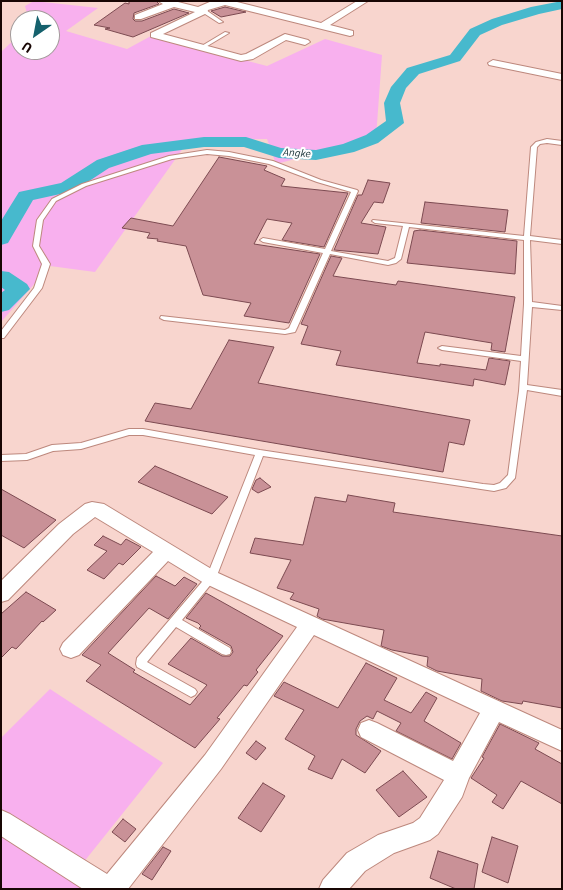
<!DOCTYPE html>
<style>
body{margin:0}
#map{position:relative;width:563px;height:890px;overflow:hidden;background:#f8d5ce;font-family:"Source Sans 3",sans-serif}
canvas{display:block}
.frame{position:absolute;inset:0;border:2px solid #180604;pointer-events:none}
.north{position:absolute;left:10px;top:10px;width:50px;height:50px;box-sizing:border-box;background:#fff;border:1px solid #a39b9b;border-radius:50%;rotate:213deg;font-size:14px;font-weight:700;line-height:20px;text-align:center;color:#180604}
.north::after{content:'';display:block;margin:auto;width:18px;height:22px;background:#15616d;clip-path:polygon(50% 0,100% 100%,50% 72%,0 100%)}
</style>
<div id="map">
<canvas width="563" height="890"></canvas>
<div class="frame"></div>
<div class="north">U</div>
</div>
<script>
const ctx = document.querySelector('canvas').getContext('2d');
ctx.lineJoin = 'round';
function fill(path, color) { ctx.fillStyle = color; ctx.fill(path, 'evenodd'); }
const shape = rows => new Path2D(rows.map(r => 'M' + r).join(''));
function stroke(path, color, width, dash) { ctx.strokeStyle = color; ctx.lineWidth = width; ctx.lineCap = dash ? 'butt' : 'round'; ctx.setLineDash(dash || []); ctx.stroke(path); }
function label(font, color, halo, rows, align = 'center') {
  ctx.font = font + ' "Source Sans 3",sans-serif'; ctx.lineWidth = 4; ctx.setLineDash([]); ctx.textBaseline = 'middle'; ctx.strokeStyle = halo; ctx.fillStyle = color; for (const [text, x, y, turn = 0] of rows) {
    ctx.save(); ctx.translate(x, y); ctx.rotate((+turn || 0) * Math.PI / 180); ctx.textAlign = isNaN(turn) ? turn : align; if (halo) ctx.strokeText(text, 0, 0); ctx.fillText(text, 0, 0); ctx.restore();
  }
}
fill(shape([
 [34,1,98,8,66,31,127,49,151,36,267,66,325,39,382,55,376,138,276,164,267,139,189,140,95,272,50,266,1,322,1,52,20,34,20,50,50,50,50,20,29,20,25,6],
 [50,689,163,763,79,868,81,889,1,889,1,738]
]), '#f8b0ee');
fill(shape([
 [562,1,562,9,539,14,502,25,480,35,460,61,419,74,406,88,400,103,404,123,378,143,354,152,316,160,279,158,244,147,204,147,151,154,109,168,74,191,33,200,8,243,1,245,1,221,19,192,61,183,97,160,142,145,204,137,246,137,281,148,316,150,343,144,366,135,386,121,384,103,391,87,407,68,450,55,470,29,492,19,531,7,562,1],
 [1,271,9,272,27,284,30,289,9,310,1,312,1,293,5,290,1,287,1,271]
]), '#47b9cd');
const building = shape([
 [129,1,156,1,159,4,134,13,133,19,135,21,142,21,174,9,189,13,133,37,105,29,110,28,94,25,125,3,129,4,129,1],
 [225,7,246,12,221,17,211,11,225,7],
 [219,157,267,166,264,170,285,179,281,186,348,193,324,247,282,240,292,223,267,219,254,244,320,254,289,323,244,316,251,303,203,295,186,246,157,241,158,239,147,238,150,233,122,228,131,218,173,226,219,157],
 [368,180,390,183,383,203,374,202,361,223,386,227,378,254,334,250,358,195,362,195,368,180],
 [425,202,508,210,505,232,421,223,425,202],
 [420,230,517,241,515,274,407,263,414,231,420,230],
 [331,256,342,258,333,276,396,285,398,281,515,297,505,352,491,350,492,343,425,332,417,363,440,366,440,364,486,370,489,358,510,361,505,385,474,379,473,386,336,365,341,351,301,344,308,326,301,324,331,256],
 [229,340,274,347,258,383,470,420,464,445,449,442,443,472,145,421,155,403,191,409,229,340],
 [155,466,228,497,212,514,138,482,155,466],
 [260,478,271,487,258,493,252,489,256,480,260,478],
 [1,489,56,520,24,548,1,535,1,489],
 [348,495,395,503,393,512,562,536,562,708,523,701,522,704,502,701,481,691,482,679,437,671,427,666,428,657,392,650,381,646,384,630,322,619,317,616,319,609,290,599,294,593,277,588,291,560,250,553,255,538,303,545,315,497,346,502,348,495],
 [103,536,121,545,126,539,141,547,123,565,119,563,104,579,87,570,107,551,94,545,103,536],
 [156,576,175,586,184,577,197,584,168,619,149,608,108,653,135,670,133,672,190,705,207,685,168,664,191,638,222,656,230,656,233,652,231,646,199,628,201,626,198,623,186,618,206,593,283,636,256,670,258,672,247,686,244,685,217,718,220,719,195,748,86,681,101,665,82,655,156,576],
 [26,592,56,610,43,622,42,621,16,649,12,647,1,658,1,614,26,592],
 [366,663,397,678,384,700,411,713,426,692,437,698,424,721,461,743,452,759,396,731,401,723,377,711,373,719,367,716,360,721,356,729,356,735,381,751,365,773,342,759,332,779,308,769,315,756,285,739,304,710,274,696,284,682,338,708,366,663],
 [500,724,539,743,535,749,562,764,562,804,521,781,503,809,492,802,497,795,471,778,484,758,482,757,500,724],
 [256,741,266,748,256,760,246,753,256,741],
 [403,771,427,797,399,817,376,790,403,771],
 [263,783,285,796,261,832,238,818,263,783],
 [123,819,136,829,125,842,112,832,123,819],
 [492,837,518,846,508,883,482,872,492,837],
 [163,847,171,851,152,880,142,874,163,847],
 [438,851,478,864,474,889,456,889,430,878,438,851]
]);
fill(building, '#c99197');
stroke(building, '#7c4a51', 1);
const lane = shape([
 [202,10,206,10,223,22,219,23,202,12,202,10],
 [225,32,229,33,204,48,200,47,225,32],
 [547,139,562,141,562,145,547,143,540,144,537,147,530,236,562,240,562,244,530,240,532,302,562,306,562,310,532,307,527,385,562,390,562,396,527,390,515,478,506,488,494,491,263,456,216,578,182,620,230,648,231,651,230,654,226,655,222,654,176,627,147,662,195,689,197,692,195,695,191,697,137,667,136,664,137,658,207,576,255,455,143,435,129,435,81,449,53,451,27,460,1,461,1,455,26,454,52,445,81,443,129,429,143,429,260,450,483,484,494,485,500,483,508,475,519,391,521,361,442,350,438,348,442,346,521,356,524,304,524,240,409,227,401,259,396,263,388,265,330,254,296,330,295,332,285,334,164,320,160,318,161,316,285,330,289,328,323,253,263,242,260,240,263,238,325,249,351,192,317,182,269,164,229,156,207,154,172,159,86,186,56,201,43,220,39,246,50,264,42,288,4,338,1,338,1,331,34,288,42,264,33,246,37,220,52,199,82,184,169,156,207,150,229,152,273,161,321,180,357,190,358,191,331,251,388,261,395,258,403,226,375,223,372,221,373,220,524,236,531,147,536,142,547,139]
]);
const street = shape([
 [158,1,174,1,198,7,212,1,233,1,321,23,357,1,368,1,330,25,353,31,353,35,350,36,225,5,208,10,207,13,163,34,241,55,246,54,285,34,308,40,310,42,305,45,286,40,253,59,241,61,151,37,151,33,195,12,174,7,141,19,135,19,135,15,163,4,158,1],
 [493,60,562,74,562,80,489,65,488,63,493,60],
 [92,502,104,504,218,573,562,730,562,751,499,722,469,778,462,797,438,834,430,840,394,853,365,871,349,889,319,889,323,880,347,853,378,835,413,823,420,818,444,780,361,737,358,730,361,723,369,720,377,723,453,761,480,713,314,635,221,769,128,889,83,889,1,836,1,810,10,814,107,874,205,755,297,627,204,583,168,561,79,655,71,658,63,655,60,649,63,643,153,552,95,517,73,534,8,600,1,602,1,581,59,524,85,504,92,502]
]);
stroke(lane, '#bd887d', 2);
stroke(street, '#bd887d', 2);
fill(lane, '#fff');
fill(street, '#fff');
label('italic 11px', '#1a3338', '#fff', [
 ["Angke",297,154,4]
]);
</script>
